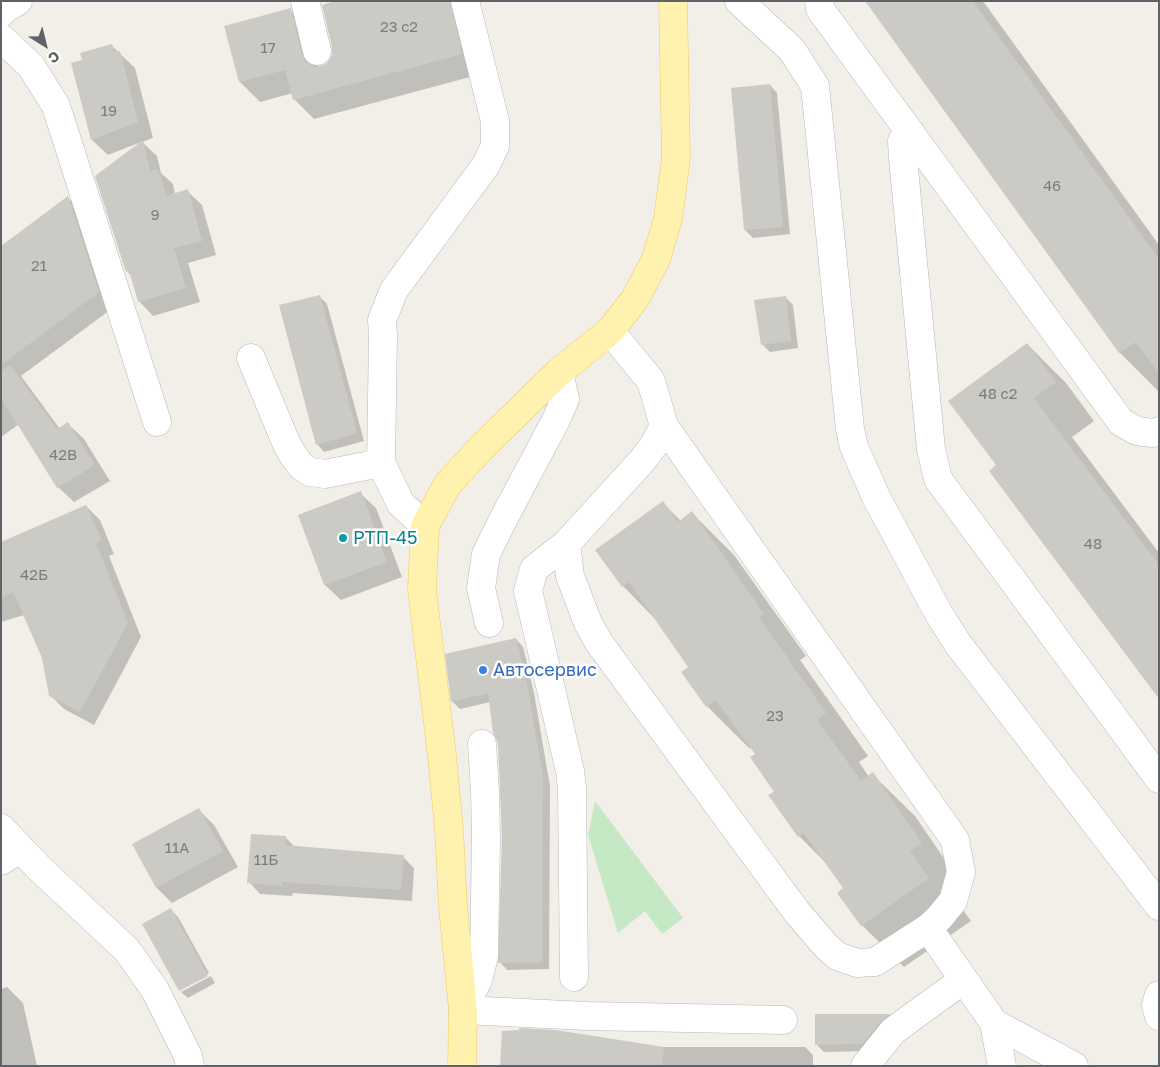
<!DOCTYPE html>
<meta charset="utf-8">
<style>
body{margin:0}
#map{position:relative;width:1160px;height:1067px;overflow:hidden;background:#f1efe8;font-family:"Golos Text",sans-serif}
canvas{display:block}
.frame{position:absolute;inset:0;border:2px solid #5f6368;pointer-events:none}
.north{position:absolute;left:20px;top:20px;width:50px;height:50px;-webkit-text-stroke:4px #fff;paint-order:stroke;rotate:144deg;font-size:14px;font-weight:700;line-height:20px;text-align:center;color:#5f6368}
.north::after{content:'';display:block;margin:auto;width:18px;height:22px;background:#5f6368;clip-path:polygon(50% 0,100% 100%,50% 72%,0 100%)}
</style>
<div id="map">
<canvas width="1160" height="1067"></canvas>
<div class="frame"></div>
<div class="north">С</div>
</div>
<script>
const ctx = document.querySelector('canvas').getContext('2d');
ctx.lineJoin = 'round';
function fill(path, color) { ctx.fillStyle = color; ctx.fill(path, 'evenodd'); }
const shape = rows => new Path2D(rows.map(r => 'M' + r).join(''));
function stroke(path, color, width, dash) { ctx.strokeStyle = color; ctx.lineWidth = width; ctx.lineCap = dash ? 'butt' : 'round'; ctx.setLineDash(dash || []); ctx.stroke(path); }
function label(font, color, halo, rows, align = 'center') {
  ctx.font = font + ' "Golos Text",sans-serif'; ctx.lineWidth = 5; ctx.setLineDash([]); ctx.textBaseline = 'middle'; ctx.strokeStyle = halo; ctx.fillStyle = color; for (const [text, x, y, turn = 0] of rows) {
    ctx.save(); ctx.translate(x, y); ctx.rotate((+turn || 0) * Math.PI / 180); ctx.textAlign = isNaN(turn) ? turn : align; if (halo) ctx.strokeText(text, 0, 0); ctx.fillText(text, 0, 0); ctx.restore();
  }
}
fill(shape([
 [595,801,683,918,662,934,645,911,618,933,588,835]
]), '#c5e8c5');
fill(shape([
 [340,1,474,1,481,74,314,119,294,99,293,93,260,102,240,82,290,10,310,30,319,68,328,64,333,55],
 [867,1,983,1,1159,245,1159,392,1120,353],
 [111,45,135,68,153,138,142,142,157,156,161,173,173,184,175,194,187,191,202,205,216,255,188,263,200,302,153,316,139,301,132,277,127,271,141,142,108,155,92,140,72,64,83,61],
 [770,85,777,93,790,234,753,238,745,230],
 [68,198,83,213,114,307,21,376,60,429,68,424,84,439,110,481,74,502,58,487,19,424,1,437,1,319],
 [319,296,327,304,364,441,324,452,317,444],
 [785,297,793,305,798,348,770,352,762,344],
 [1027,344,1066,383,1094,421,1072,437,1159,553,1159,697,998,466],
 [360,493,376,508,402,577,341,600,325,585,300,516],
 [663,503,681,521,692,513,734,555,806,656,800,660,868,756,859,762,869,777,872,774,915,816,963,886,951,893,971,921,904,967,862,925,845,888,829,866,799,836,770,795,776,792,756,754,751,747,750,749,707,706,683,672,690,668,657,621,623,586],
 [86,506,100,520,114,554,109,556,141,637,94,725,64,709,50,695,43,658,24,615,1,622,1,543],
 [516,639,523,647,534,693,550,786,549,969,507,970,500,962,503,837,499,743,490,702,460,709,452,701],
 [198,809,214,825,238,867,172,903,157,888,134,845],
 [285,837,295,847,403,857,414,868,412,901,293,893,292,896,260,894,249,882],
 [171,910,178,917,209,973,181,989,181,991,144,924],
 [211,976,215,983,188,998,181,992],
 [7,987,23,1003,37,1066,1,1066,1,989],
 [816,1015,890,1015,897,1022,870,1051,824,1052,816,1044],
 [660,1047,805,1047,813,1055,813,1066,501,1066]
]), '#0003');
fill(shape([
 [335,1,450,1,462,54,293,100,285,70,239,82,224,26,291,8,302,55,305,61,312,66,320,66,327,63,332,55,332,47,322,5],
 [865,1,973,1,1159,259,1159,373,1136,342,1119,353],
 [112,44,114,52,120,51,138,122,91,140,71,63,82,60,80,53],
 [770,84,783,227,744,230,731,88],
 [143,140,150,171,158,169,166,196,188,189,202,241,174,248,186,288,138,302,129,270,126,272,95,176],
 [68,196,99,292,1,365,1,246],
 [320,295,357,433,316,445,279,305],
 [786,296,791,341,761,345,754,300],
 [1027,343,1056,382,1034,398,1159,565,1159,699,989,471,996,465,948,401],
 [10,365,57,429,68,422,95,465,57,488,1,398,1,371],
 [361,491,387,562,324,585,298,515],
 [663,501,678,522,692,511,764,614,759,617,826,713,817,720,861,781,873,772,922,843,910,851,929,878,861,926,837,893,843,888,804,833,798,837,768,795,774,792,750,757,755,754,716,700,706,707,681,672,688,667,629,582,622,587,595,550],
 [86,505,102,540,96,543,128,623,80,712,49,696,42,658,13,592,1,598,1,542],
 [516,638,527,684,543,777,542,962,498,963,502,837,498,743,493,733,488,693,451,702,445,654],
 [199,808,223,851,156,888,132,844],
 [251,834,286,836,285,845,404,855,401,890,282,882,282,886,247,883],
 [171,908,208,976,179,991,142,924],
 [815,1014,890,1014,881,1021,862,1044,815,1045],
 [519,1028,556,1030,664,1047,662,1066,500,1066,502,1031,519,1030]
]), '#cccac5');
const minor = shape([
 [305,1,317,51],
 [739,1,792,50,815,86,850,429,854,447,876,497,939,614,958,644,1159,906],
 [819,1,820,9,1121,422,1137,431,1153,433,1159,431],
 [1,13,6,8,18,1],
 [1,38,31,66,56,106,157,422],
 [911,133,902,141,903,158,931,449,938,479,1159,779],
 [610,331,651,381,664,426,654,445,641,462,566,544,570,576,588,623,600,644,796,911,825,945,837,956,857,963,875,962,928,928,994,1023,1002,1066],
 [251,358,287,445,293,455,301,466,310,472,325,474,381,463],
 [664,426,955,840,961,872,953,901,939,918,928,928],
 [425,526,401,504,381,463,383,335,382,320,394,290,486,165,495,146,495,121,465,1],
 [566,544,534,569,528,591,570,771,572,788,574,977],
 [489,623,481,588,486,554,506,514,556,420,565,399,559,372],
 [482,744,485,791,486,837,484,956,478,980,463,1010,587,1016,783,1020],
 [1,828,40,869,127,950,155,990,188,1056,190,1066],
 [1,861,20,848],
 [1159,995,1156,1005,1159,1016],
 [994,1023,1074,1066],
 [865,1066,893,1031,963,980]
]);
const major = shape([
 [462,1066,463,1010,453,907,449,829,442,756,422,590,425,526,447,485,482,447,559,372,610,331,635,299,656,259,668,219,676,158,673,1]
]);
stroke(minor, '#b5b8bc', 29);
stroke(major, '#f2c960', 29);
stroke(minor, '#fff', 28);
stroke(major, '#fff2af', 28);
for (const [x, y, r, color] of [
 [343,538,5,"#0f9aa8"],
 [483,670,5,"#3f7fe0"]
]) { const dot = new Path2D(); dot.arc(x, y, r, 0, 2 * Math.PI); ctx.fillStyle = color; ctx.fill(dot); stroke(dot, '#fff', 2); }
label('15px', '#7a7d7f', null, [
 ["23 с2",399,27],
 ["17",268,48],
 ["19",109,111],
 ["46",1052,186],
 ["9",155,215],
 ["21",39,266],
 ["48 с2",998,394],
 ["42В",63,455],
 ["48",1093,544],
 ["42Б",34,575],
 ["23",775,716],
 ["11А",177,848],
 ["11Б",266,860]
]);
label('18px', '#0d838f', '#fff', [
 ["РТП-45",353,538]
], 'left');
label('18px', '#366cbe', '#fff', [
 ["Автосервис",493,670]
], 'left');
</script>
